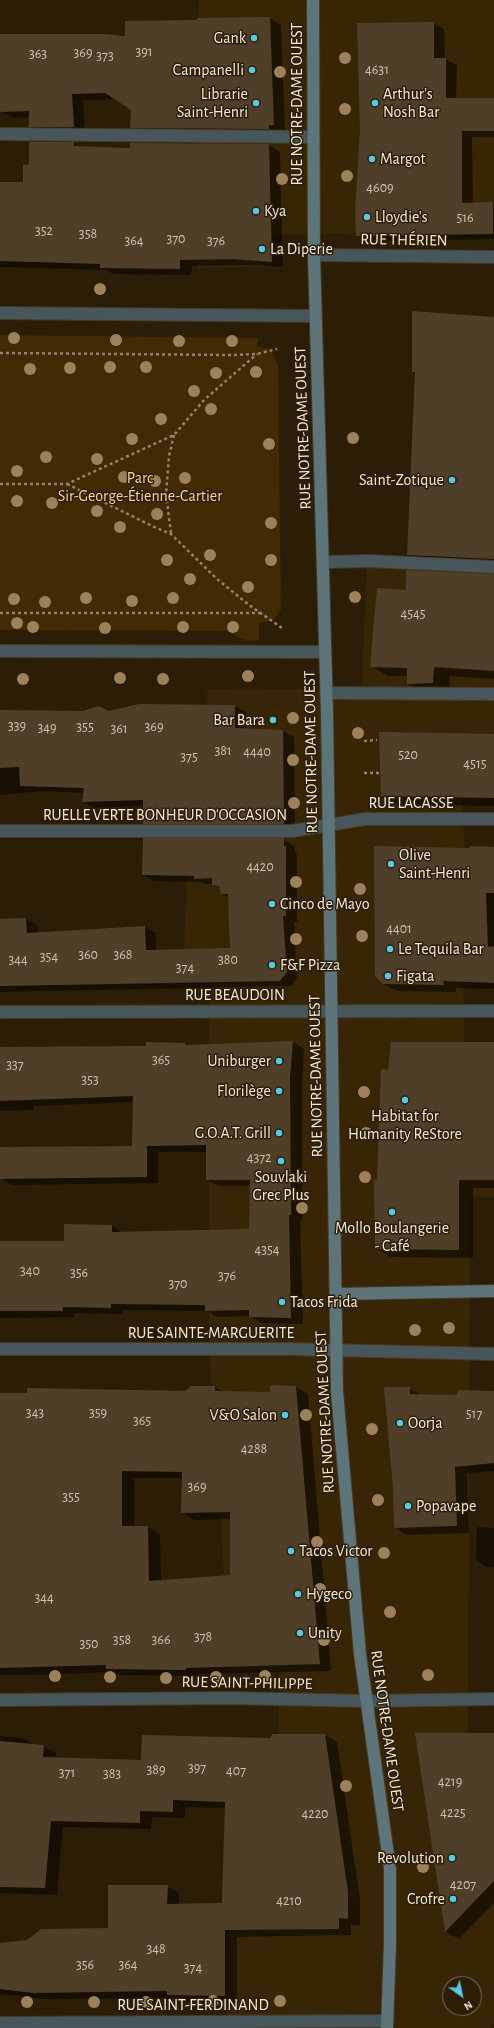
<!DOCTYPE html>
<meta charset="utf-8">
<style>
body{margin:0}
#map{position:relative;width:494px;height:2028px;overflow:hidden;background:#2c1d06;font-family:"Alegreya Sans",sans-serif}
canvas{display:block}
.north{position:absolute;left:442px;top:1976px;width:40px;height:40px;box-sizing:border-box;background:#2c1d06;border:1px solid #7c6f5c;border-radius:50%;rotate:147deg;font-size:11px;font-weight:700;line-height:16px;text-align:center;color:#f5ebdd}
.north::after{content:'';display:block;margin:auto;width:14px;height:18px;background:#59c8e4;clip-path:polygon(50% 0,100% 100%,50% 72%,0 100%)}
</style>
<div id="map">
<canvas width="494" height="2028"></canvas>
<div class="north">N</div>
</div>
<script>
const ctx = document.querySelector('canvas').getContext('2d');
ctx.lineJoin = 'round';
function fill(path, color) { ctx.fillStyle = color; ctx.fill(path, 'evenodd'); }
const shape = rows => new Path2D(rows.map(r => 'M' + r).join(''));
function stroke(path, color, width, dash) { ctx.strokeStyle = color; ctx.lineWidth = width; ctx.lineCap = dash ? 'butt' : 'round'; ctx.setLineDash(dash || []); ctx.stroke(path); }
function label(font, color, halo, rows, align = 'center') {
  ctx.font = font + ' "Alegreya Sans",sans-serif'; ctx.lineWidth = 3; ctx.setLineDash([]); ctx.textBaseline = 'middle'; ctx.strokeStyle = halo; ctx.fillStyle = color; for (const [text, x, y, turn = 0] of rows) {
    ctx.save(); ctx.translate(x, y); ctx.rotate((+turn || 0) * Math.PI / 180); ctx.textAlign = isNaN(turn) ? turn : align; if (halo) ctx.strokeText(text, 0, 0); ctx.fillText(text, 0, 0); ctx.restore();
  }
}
fill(shape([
 [199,0,494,0,494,232,273,235,271,267,198,268,201,114,197,49],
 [367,557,494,558,494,798,461,800,469,903,463,980,464,1046,494,1046,494,1197,470,1197,468,1737,494,1737,494,2023,489,2028,227,2028,229,1882,274,1878,280,1671,229,1669,221,1524,209,1349,209,1006,215,948,184,950,189,833,209,833,207,690,362,689],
 [450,1984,474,1984,474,2008,450,2008]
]), '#382506');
fill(shape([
 [0,335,258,338,257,347,268,348,271,351,278,364,281,610,272,621,259,623,259,640,247,641,227,631,0,630]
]), '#412a04');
fill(shape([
 [270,18,281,25,285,131,143,134,131,127,132,109,116,99,83,100,85,133,41,133,30,126,30,117,12,118,0,111,0,35,126,38],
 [433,23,444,29,445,59,457,65,456,99,494,99,494,137,472,137,473,204,494,203,494,239,368,241,357,235],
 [74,143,82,148,131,149,131,144,269,145,280,152,283,267,245,265,192,266,191,275,113,274,106,270,0,267,0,183,24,183,30,165],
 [494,318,494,568,425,564,408,555,416,373,413,372],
 [494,575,494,679,450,676,450,692,425,693,408,684,408,676,388,676,371,666,406,591],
 [235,706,246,712,246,730,283,731,294,737,295,829,155,829,144,823,144,806,94,808,83,801,84,793,45,791,0,795,0,710,108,712],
 [494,735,494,806,397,804,382,796],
 [284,840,295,846,295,852,297,854,297,922,294,922,297,978,291,986,0,992,0,920,26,919,37,925,37,934,145,927,156,933,156,951,231,949,229,898,222,894,221,889,213,884,205,884,201,882,154,881,143,875],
 [494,849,494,989,456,988,456,992,397,991,383,984],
 [293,1042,304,1049,302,1085,302,1221,300,1221,303,1324,261,1323,250,1316,218,1317,207,1311,122,1310,122,1314,74,1313,74,1317,0,1318,0,1242,65,1242,65,1226,112,1226,123,1233,250,1230,251,1186,219,1186,207,1180,207,1152,158,1152,158,1183,12,1185,0,1178,133,1147,134,1102,33,1106,33,1110,0,1111,0,1048,147,1047,147,1043,185,1044,189,1046],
 [494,1043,494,1188,473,1188,473,1258,391,1257,376,1249,378,1181,388,1071],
 [215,1387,223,1392,271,1393,296,1387,308,1394,331,1671,198,1674,198,1676,119,1675,113,1672,33,1675,0,1675,0,1394,186,1392],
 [134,1478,183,1478,182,1512,194,1520,231,1519,231,1576,161,1581,160,1534,148,1527,134,1527],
 [409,1388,422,1396,458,1396,459,1391,494,1391,494,1471,467,1473,469,1533,407,1535,395,1528],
 [477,1527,494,1528,494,1567,486,1567,476,1560],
 [417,1734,494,1734,494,1903,459,1939,446,1932],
 [325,1735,337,1742,360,1900,360,1925,351,1925,351,1935,237,1937,237,2003,180,2002,173,1998,47,1999,0,1994,0,1944,109,1929,167,1886,179,1893,179,1905,223,1904,226,1808,185,1807,185,1818,152,1817,151,1829,63,1827,57,1895,0,1893,0,1736,22,1738,35,1745,43,1746,56,1753,55,1758,142,1761,272,1739]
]), '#0007');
fill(shape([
 [270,17,274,125,269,125,269,129,130,128,131,110,105,93,72,94,74,127,29,127,29,111,0,112,0,34,103,34,125,36,125,21,197,20,197,18],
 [434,22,434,58,446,58,446,98,494,98,494,131,462,131,462,203,493,202,493,234,356,236,355,212,360,130,357,23],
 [29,142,74,142,74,146,130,148,130,143,269,144,272,262,233,259,180,260,180,269,100,268,100,264,0,261,0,182,23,182,23,165,29,164],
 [412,311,494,317,494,559,407,555,415,372,412,372],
 [406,570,494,574,494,671,434,667,433,683,407,684,407,668,370,667,377,588,406,590],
 [139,704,235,705,235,728,283,730,284,824,143,824,143,800,82,802,84,788,20,786,19,767,0,768,0,710,83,711,99,706,108,711],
 [379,732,494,734,494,798,381,796],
 [143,838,284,838,284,846,286,846,286,916,283,916,287,972,280,981,0,986,0,919,26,918,27,933,145,926,146,950,230,948,228,894,221,894,219,886,212,885,212,878,194,879,194,876,142,875],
 [374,846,469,848,470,846,494,847,494,893,486,893,488,947,494,946,494,983,443,981,444,985,383,984,375,976],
 [293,1041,290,1078,291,1215,289,1215,291,1318,249,1317,249,1310,205,1311,205,1305,111,1304,111,1308,63,1307,63,1311,0,1311,0,1241,64,1241,64,1224,112,1225,112,1232,249,1229,250,1180,206,1180,206,1145,147,1146,147,1177,0,1179,0,1147,132,1146,133,1096,0,1101,0,1047,146,1046,146,1042,185,1043,185,1045],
 [391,1042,494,1042,494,1180,459,1180,459,1250,375,1249,374,1180,377,1180,381,1069,388,1070],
 [270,1385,296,1386,320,1664,186,1668,186,1670,106,1669,106,1665,0,1668,0,1393,27,1393,27,1388,185,1391,191,1386,215,1386,215,1391,270,1392],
 [122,1471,182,1472,181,1513,230,1512,230,1575,149,1581,148,1526,122,1526],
 [384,1387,410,1387,410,1394,457,1395,458,1390,494,1391,494,1463,455,1467,457,1526,394,1528,393,1489],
 [415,1733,494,1733,494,1881,445,1932],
 [272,1734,325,1734,348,1892,348,1919,339,1918,339,1929,225,1930,225,1996,167,1995,167,1991,34,1993,0,1989,0,1943,27,1940,41,1929,108,1928,108,1885,168,1885,167,1904,222,1903,225,1802,173,1800,173,1812,140,1811,140,1823,51,1821,45,1888,0,1887,0,1741,44,1745,43,1757,141,1760,142,1735,271,1738]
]), '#503f28');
const lane = shape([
 [0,134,313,137],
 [323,562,369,561,494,567],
 [326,693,494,694],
 [0,831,292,831,329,825]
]);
const street = shape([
 [314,255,494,257],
 [0,313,315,316],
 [0,651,325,652],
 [329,825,365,819,494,819],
 [0,1012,494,1011],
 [0,1349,286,1349,494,1354],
 [0,1700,231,1698,366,1701,494,1699],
 [0,2023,387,2021]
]);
const secondary = shape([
 [313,0,314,255,327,713,337,1392,360,1654,390,1869,390,1943,387,2028],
 [336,1294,494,1291]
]);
stroke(lane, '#483a24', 14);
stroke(street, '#483a24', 14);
stroke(secondary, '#483a24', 14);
stroke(shape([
 [0,353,232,355,257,354,277,349],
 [0,484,67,484,174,435,204,400,257,354],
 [67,484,152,526,171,534,217,579,249,605,282,628],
 [171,533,166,494,169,456,174,435],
 [0,613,260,613],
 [364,741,377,740],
 [364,773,380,773]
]), '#918472', 2.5, [3, 3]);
stroke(lane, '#47565a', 12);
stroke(street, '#47565a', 12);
stroke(secondary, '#5d747a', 12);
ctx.fillStyle = '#9d815b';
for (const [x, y] of [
 [345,58],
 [280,72],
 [345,109],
 [347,176],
 [282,179],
 [100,289],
 [14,338],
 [116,340],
 [179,341],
 [232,341],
 [110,367],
 [146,367],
 [70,368],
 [30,369],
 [256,372],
 [216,373],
 [194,391],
 [211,409],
 [161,419],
 [353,438],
 [132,439],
 [269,444],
 [46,457],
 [97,459],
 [17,471],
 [124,477],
 [185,478],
 [155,481],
 [17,501],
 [52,503],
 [97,511],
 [157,514],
 [271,523],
 [120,527],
 [210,555],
 [167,560],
 [271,560],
 [190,579],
 [248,587],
 [355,597],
 [86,598],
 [173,598],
 [14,599],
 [132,601],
 [45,602],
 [17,623],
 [33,627],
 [183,627],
 [233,627],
 [105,628],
 [248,676],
 [120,678],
 [23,679],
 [163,679],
 [293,718],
 [358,733],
 [293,760],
 [294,803],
 [296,882],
 [360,889],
 [362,936],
 [296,939],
 [364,1092],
 [366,1133],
 [365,1177],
 [302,1208],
 [449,1328],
 [415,1330],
 [306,1415],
 [372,1429],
 [378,1500],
 [317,1542],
 [384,1553],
 [320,1589],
 [390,1612],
 [324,1640],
 [428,1675],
 [55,1676],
 [265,1676],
 [110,1677],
 [216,1677],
 [166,1678],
 [346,1786],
 [423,1867],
 [213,2001],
 [280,2001],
 [27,2002],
 [94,2002],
 [146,2002]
]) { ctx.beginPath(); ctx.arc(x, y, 6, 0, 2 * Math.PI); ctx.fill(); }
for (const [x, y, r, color] of [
 [254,38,4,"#59c8e4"],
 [252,70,4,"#59c8e4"],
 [256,103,4,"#59c8e4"],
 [375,103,4,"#59c8e4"],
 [372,159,4,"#59c8e4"],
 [256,211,4,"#59c8e4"],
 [367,217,4,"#59c8e4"],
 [262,249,4,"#59c8e4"],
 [452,480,4,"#59c8e4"],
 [273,720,4,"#59c8e4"],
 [391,864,4,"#59c8e4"],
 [272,904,4,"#59c8e4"],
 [390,949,4,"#59c8e4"],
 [272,965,4,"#59c8e4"],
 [388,976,4,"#59c8e4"],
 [279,1061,4,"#59c8e4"],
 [279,1091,4,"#59c8e4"],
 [405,1100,4,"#59c8e4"],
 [279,1133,4,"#59c8e4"],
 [281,1161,4,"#59c8e4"],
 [392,1212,4,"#59c8e4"],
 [282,1302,4,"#59c8e4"],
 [285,1415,4,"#59c8e4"],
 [400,1423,4,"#59c8e4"],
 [408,1506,4,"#59c8e4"],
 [291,1551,4,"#59c8e4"],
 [298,1594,4,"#59c8e4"],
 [300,1633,4,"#59c8e4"],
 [452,1858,4,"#59c8e4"],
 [453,1899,4,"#59c8e4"]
]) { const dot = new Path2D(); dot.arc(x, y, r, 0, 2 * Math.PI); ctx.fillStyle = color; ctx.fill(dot); stroke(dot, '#2c1d06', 1.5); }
label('14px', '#ccc0b0', null, [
 ["391",144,52],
 ["369",83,53],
 ["363",38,54],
 ["373",105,56],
 ["4631",377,70],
 ["4609",380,188],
 ["516",465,218],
 ["352",44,231],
 ["358",88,234],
 ["370",176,239],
 ["364",134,241],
 ["376",216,241],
 ["4545",413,614],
 ["339",17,726],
 ["355",85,727],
 ["369",154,727],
 ["349",47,728],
 ["361",119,729],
 ["381",223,751],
 ["4440",257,752],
 ["520",408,755],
 ["375",189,757],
 ["4515",475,764],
 ["4420",260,867],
 ["4401",399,929],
 ["360",88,955],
 ["368",123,955],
 ["354",49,957],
 ["344",18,960],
 ["380",228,960],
 ["374",185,968],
 ["365",161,1060],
 ["337",15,1065],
 ["353",90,1080],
 ["4372",259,1158],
 ["4354",267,1250],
 ["340",30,1271],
 ["356",79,1273],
 ["376",227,1276],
 ["370",178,1284],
 ["343",35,1413],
 ["359",98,1413],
 ["517",474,1414],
 ["365",142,1421],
 ["4288",254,1449],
 ["369",197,1487],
 ["355",71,1497],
 ["344",44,1598],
 ["378",203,1637],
 ["358",122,1640],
 ["366",161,1640],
 ["350",89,1644],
 ["397",197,1768],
 ["389",156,1770],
 ["407",236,1771],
 ["371",67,1773],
 ["383",112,1774],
 ["4219",450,1782],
 ["4225",453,1813],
 ["4220",315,1814],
 ["4207",463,1885],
 ["4210",289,1901],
 ["348",156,1949],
 ["356",85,1965],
 ["364",128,1965],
 ["374",193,1968]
]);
label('16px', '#f5ebdd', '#2c1d06', [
 ["Gank",246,38,"right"],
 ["Campanelli",244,70,"right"],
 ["Librarie",248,94,"right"],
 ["Saint-Henri",248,112,"right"],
 ["Arthur’s",383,94],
 ["Nosh Bar",383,112],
 ["Margot",380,159],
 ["Kya",264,211],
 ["Lloydie's",375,217],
 ["La Diperie",270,249],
 ["Saint-Zotique",444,480,"right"],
 ["Bar Bara",265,720,"right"],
 ["Olive",399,855],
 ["Saint-Henri",399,873],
 ["Cinco de Mayo",280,904],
 ["Le Tequila Bar",398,949],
 ["F&F Pizza",280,965],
 ["Figata",396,976],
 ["Uniburger",271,1061,"right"],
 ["Florilège",271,1091,"right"],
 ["Habitat for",405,1116,"center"],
 ["Humanity ReStore",405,1134,"center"],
 ["G.O.A.T. Grill",271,1133,"right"],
 ["Souvlaki",281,1177,"center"],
 ["Grec Plus",281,1195,"center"],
 ["Mollo Boulangerie",392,1228,"center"],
 ["- Café",392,1246,"center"],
 ["Tacos Frida",290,1302],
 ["V&O Salon",277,1415,"right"],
 ["Oorja",408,1423],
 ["Popavape",416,1506],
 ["Tacos Victor",299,1551],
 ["Hygeco",306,1594],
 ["Unity",308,1633],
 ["Revolution",444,1858,"right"],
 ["Crofre",445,1899,"right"]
], 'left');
label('16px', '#f5ebdd', '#2c1d06', [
 ["RUE NOTRE-DAME OUEST",297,104,-90],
 ["RUE THÉRIEN",404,240,1],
 ["RUE NOTRE-DAME OUEST",303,428,-92],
 ["RUE NOTRE-DAME OUEST",311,752,-91],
 ["RUE LACASSE",411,803],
 ["RUELLE VERTE BONHEUR D'OCCASION",165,815],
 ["RUE BEAUDOIN",235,995],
 ["RUE NOTRE-DAME OUEST",316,1076,-91],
 ["RUE SAINTE-MARGUERITE",211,1333],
 ["RUE NOTRE-DAME OUEST",325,1412,-93],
 ["RUE SAINT-PHILIPPE",247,1683,1],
 ["RUE NOTRE-DAME OUEST",387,1731,82],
 ["RUE SAINT-FERDINAND",193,2005]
]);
label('16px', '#f9d3a1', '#2c1d06', [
 ["Parc",140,478],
 ["Sir-George-Étienne-Cartier",140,496]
]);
</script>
